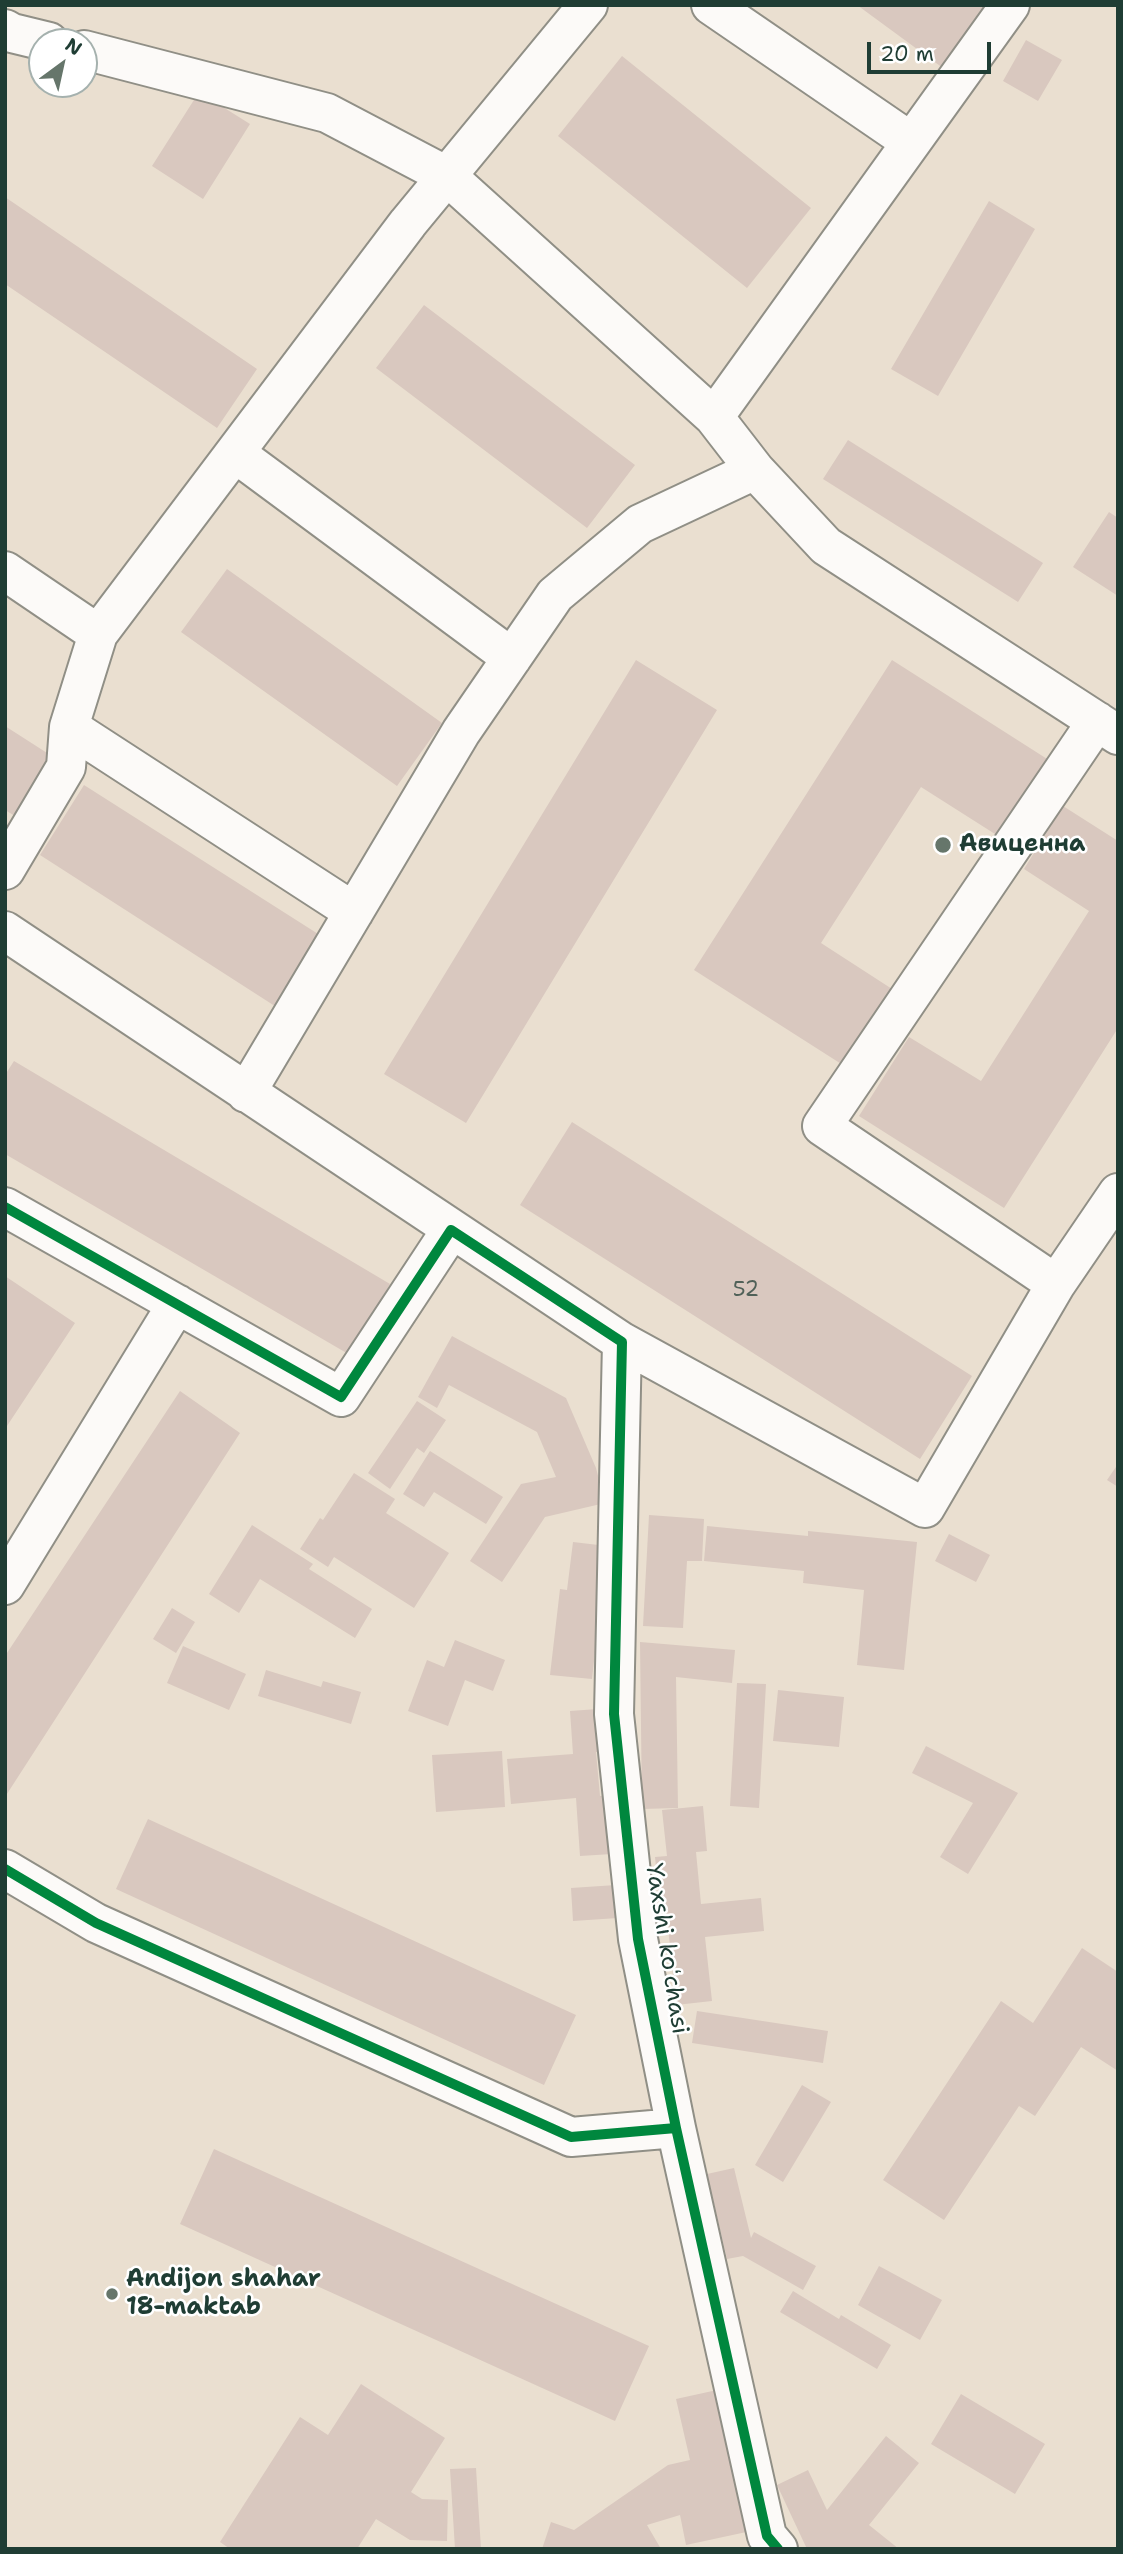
<!DOCTYPE html>
<meta charset="utf-8">
<style>
body{margin:0}
#map{position:relative;width:1123px;height:2554px;overflow:hidden;background:#eadfd0;font-family:"Shantell Sans",sans-serif}
canvas{display:block}
.frame{position:absolute;inset:0;border:7px solid #1f3d34;pointer-events:none}
.north{position:absolute;left:28px;top:28px;width:70px;height:70px;box-sizing:border-box;background:#fff;border:2px solid #a5b1ae;border-radius:50%;rotate:33deg;font-size:19px;font-weight:700;line-height:28px;text-align:center;color:#1f3d34}
.north::after{content:'';display:block;margin:auto;width:24px;height:32px;background:#66766b;clip-path:polygon(50% 0,100% 100%,50% 72%,0 100%)}
.scale{position:absolute;left:867px;top:42px;width:124px;height:32px;box-sizing:border-box;border:4px solid #1f3d34;border-top:0;padding-left:9px;font-size:21px;line-height:24px;white-space:nowrap;color:#1f3d34;-webkit-text-stroke:5px #fff;paint-order:stroke}
</style>
<div id="map">
<canvas width="1123" height="2554"></canvas>
<div class="frame"></div>
<div class="north">N</div>
<div class="scale">20 m</div>
</div>
<script>
const ctx = document.querySelector('canvas').getContext('2d');
ctx.lineJoin = 'round';
function fill(path, color) { ctx.fillStyle = color; ctx.fill(path, 'evenodd'); }
const shape = rows => new Path2D(rows.map(r => 'M' + r).join(''));
function stroke(path, color, width, dash) { ctx.strokeStyle = color; ctx.lineWidth = width; ctx.lineCap = dash ? 'butt' : 'round'; ctx.setLineDash(dash || []); ctx.stroke(path); }
function label(font, color, halo, rows, align = 'center') {
  ctx.font = font + ' "Shantell Sans",sans-serif'; ctx.lineWidth = 5; ctx.setLineDash([]); ctx.textBaseline = 'middle'; ctx.strokeStyle = halo; ctx.fillStyle = color; for (const [text, x, y, turn = 0] of rows) {
    ctx.save(); ctx.translate(x, y); ctx.rotate((+turn || 0) * Math.PI / 180); ctx.textAlign = isNaN(turn) ? turn : align; if (halo) ctx.strokeText(text, 0, 0); ctx.fillText(text, 0, 0); ctx.restore();
  }
}
fill(shape([
 [857,5,995,5,947,71],
 [1026,40,1062,60,1038,101,1003,81],
 [622,56,811,208,747,288,558,136],
 [199,92,250,124,203,199,152,166],
 [5,197,257,369,217,428,5,284],
 [989,201,1035,229,938,396,891,369],
 [424,305,635,465,587,528,376,368],
 [848,440,1043,563,1018,602,823,479],
 [1109,512,1118,518,1118,596,1073,567],
 [227,569,442,723,397,786,181,632],
 [636,660,717,710,466,1123,384,1074],
 [892,660,1055,764,1006,841,921,787,821,943,906,998,857,1074,694,970],
 [5,726,58,760,20,819,5,810],
 [84,785,326,939,281,1010,40,855],
 [1063,806,1118,841,1118,1028,1004,1208,859,1116,909,1037,981,1081,1089,911,1024,869],
 [14,1061,390,1284,350,1355,5,1154,5,1075],
 [572,1122,972,1376,920,1459,520,1205],
 [5,1276,75,1323,5,1429],
 [452,1336,566,1398,596,1468,605,1503,545,1517,502,1582,470,1561,521,1484,556,1477,537,1432,449,1385,437,1408,418,1397],
 [180,1391,240,1433,5,1797,5,1656],
 [417,1401,446,1420,424,1453,417,1448,390,1489,368,1473],
 [430,1451,503,1497,486,1524,434,1492,424,1507,403,1494],
 [1118,1464,1118,1487,1107,1480],
 [354,1473,395,1499,386,1513,449,1553,414,1608,334,1557,328,1567,300,1549,320,1518,323,1520],
 [649,1515,704,1519,702,1561,687,1561,683,1628,643,1626],
 [252,1525,313,1564,309,1569,372,1609,355,1638,260,1579,239,1613,209,1594],
 [707,1526,808,1536,808,1531,917,1542,904,1670,857,1665,864,1590,803,1583,804,1571,704,1561],
 [949,1534,990,1555,976,1582,935,1561],
 [573,1542,607,1546,592,1679,550,1675,560,1589,567,1590],
 [172,1608,195,1622,176,1653,153,1639],
 [455,1640,505,1660,493,1691,465,1680,448,1726,408,1711,427,1660,444,1667],
 [640,1642,735,1650,732,1683,676,1677,678,1808,642,1809],
 [183,1646,246,1674,229,1710,167,1683],
 [266,1670,321,1687,323,1681,361,1692,351,1724,258,1696],
 [737,1683,766,1684,759,1808,730,1806],
 [778,1690,844,1697,839,1747,773,1741],
 [598,1709,601,1752,596,1752,600,1796,608,1795,612,1854,580,1856,576,1798,511,1804,507,1759,573,1754,570,1711],
 [926,1746,1018,1793,968,1874,940,1857,973,1803,912,1773],
 [502,1751,505,1807,436,1812,432,1755],
 [703,1806,707,1851,696,1852,701,1904,761,1898,764,1931,705,1937,712,2001,676,2005,666,1908,660,1908,655,1857,667,1856,662,1810],
 [148,1819,576,2015,544,2085,116,1889],
 [616,1885,618,1918,573,1921,571,1888],
 [1082,1948,1118,1972,1118,2071,1081,2047,1035,2116,1019,2106,944,2220,883,2180,1001,2001,1033,2023],
 [697,2011,828,2031,823,2063,692,2043],
 [802,2085,831,2102,783,2182,755,2165],
 [214,2149,649,2346,615,2421,180,2224],
 [734,2168,751,2238,754,2232,816,2266,803,2290,743,2256,727,2259,707,2174],
 [879,2266,942,2300,920,2340,858,2305],
 [793,2291,839,2319,841,2315,891,2345,877,2369,780,2312],
 [361,2384,445,2438,411,2492,422,2499,448,2500,447,2541,410,2540,376,2519,357,2549,230,2549,220,2542,300,2417,328,2435],
 [717,2390,751,2531,686,2545,680,2515,647,2525,661,2549,542,2549,551,2522,574,2530,668,2465,690,2460,676,2399],
 [961,2394,1045,2444,1015,2494,931,2444],
 [886,2436,919,2463,869,2525,899,2549,807,2549,777,2485,808,2470,827,2510],
 [476,2468,481,2549,455,2549,450,2469]
]), '#d9c8bf');
const minor = shape([
 [711,5,911,142],
 [5,29,12,33,49,42],
 [84,50,327,113,447,176,714,417,755,470,826,546,1118,735],
 [714,417,1010,5],
 [235,453,512,658],
 [5,571,98,634],
 [69,727,354,912],
 [5,870,66,767,69,727,98,634,408,223,588,5],
 [5,931,622,1342,925,1508,1056,1284,1118,1193],
 [246,1093,461,732,555,595,640,524,755,470],
 [5,1207,341,1397,451,1230],
 [1056,1284,822,1126,1097,721],
 [622,1342,614,1714,638,1939,676,2128,767,2536,778,2549],
 [5,1585,177,1304],
 [5,1869,96,1923,571,2137,676,2128]
]);
stroke(minor, '#908f86', 42);
stroke(minor, '#fcfaf8', 38);
stroke(shape([
 [5,1207,341,1397,451,1230,622,1342,614,1714,638,1939,676,2128,767,2536,778,2549],
 [5,1869,96,1923,571,2137,676,2128]
]), '#00873e', 10);
for (const [x, y, r, color] of [
 [943,845,9,"#66766b"],
 [112,2294,7,"#66766b"]
]) { const dot = new Path2D(); dot.arc(x, y, r, 0, 2 * Math.PI); ctx.fillStyle = color; ctx.fill(dot); stroke(dot, '#fff', 2.5); }
label('21px', '#506158', null, [
 ["52",746,1291]
]);
label('bold 24px', '#1f3d34', '#fff', [
 ["Авиценна",959,845],
 ["Andijon shahar",126,2280],
 ["18-maktab",126,2308]
], 'left');
label('24px', '#1f3d34', '#fff', [
 ["Yaxshi koʻchasi",666,1949,81]
]);
</script>
